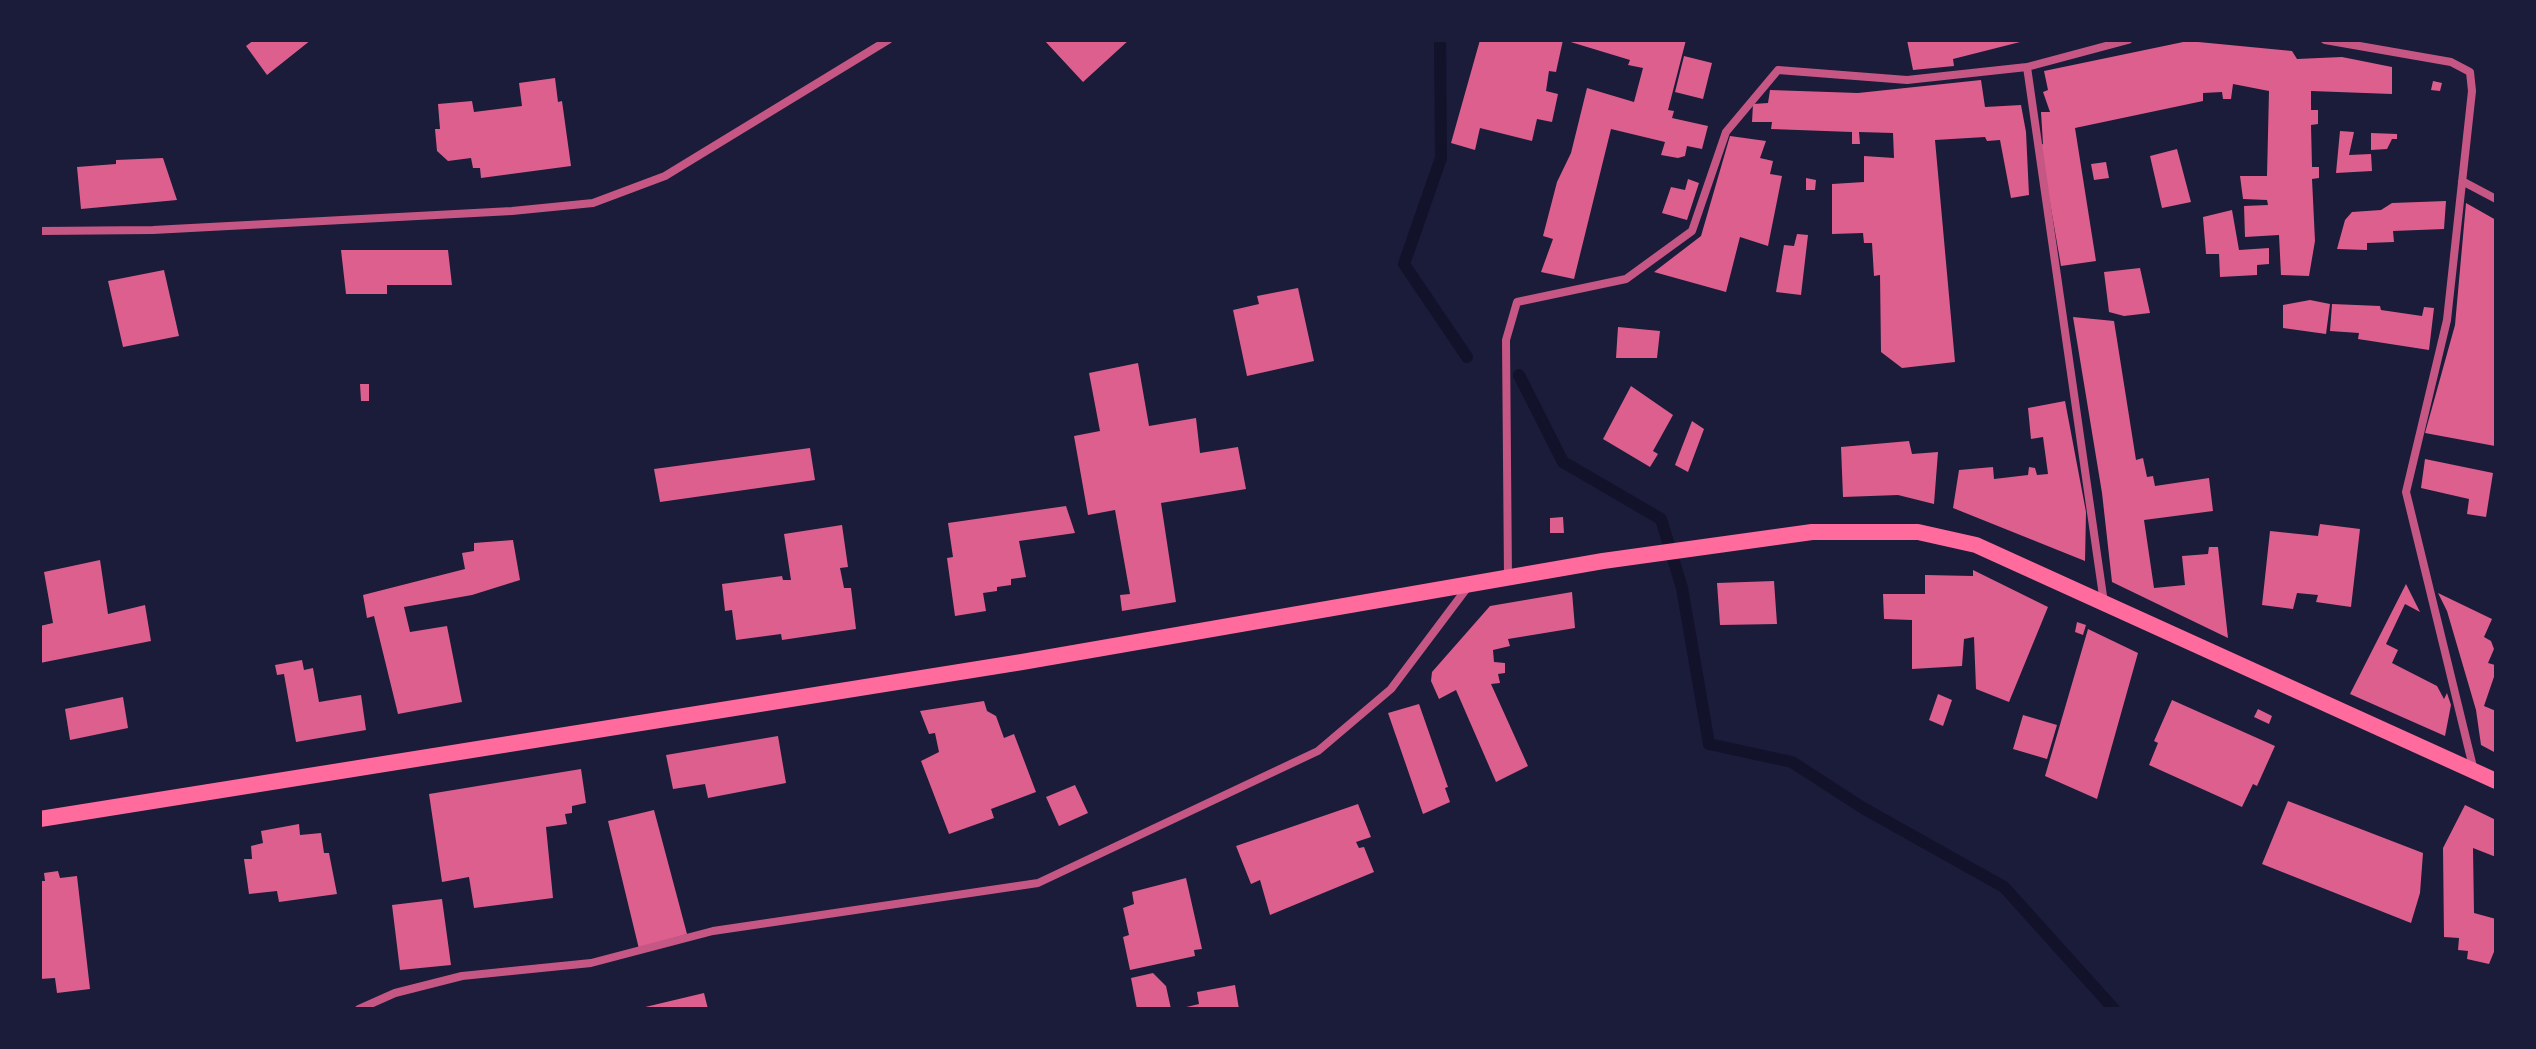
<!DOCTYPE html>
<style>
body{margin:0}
#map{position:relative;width:2536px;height:1049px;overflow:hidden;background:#1b1b3a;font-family:Jost,sans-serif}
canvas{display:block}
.frame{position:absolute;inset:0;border:42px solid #1b1b3a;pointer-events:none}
</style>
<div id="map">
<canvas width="2536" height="1049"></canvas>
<div class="frame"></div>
</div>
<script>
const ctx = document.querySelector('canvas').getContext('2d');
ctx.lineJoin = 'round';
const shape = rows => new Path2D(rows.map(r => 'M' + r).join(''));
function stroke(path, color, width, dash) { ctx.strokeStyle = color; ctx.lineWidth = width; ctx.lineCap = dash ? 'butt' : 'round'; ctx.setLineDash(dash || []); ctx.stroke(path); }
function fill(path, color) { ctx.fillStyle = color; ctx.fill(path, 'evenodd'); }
stroke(shape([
 [1440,40,1441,158,1404,264,1467,357],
 [1519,375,1563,462,1661,519,1682,588,1709,744,1792,762,1863,808,2004,887,2114,1009]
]), '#12122b', 12);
fill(shape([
 [254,40,311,40,267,75,246,46],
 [1044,40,1129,40,1083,82],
 [1480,40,1563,40,1556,72,1549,71,1546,91,1558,94,1552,122,1537,119,1532,141,1480,128,1475,150,1451,143],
 [1564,40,1686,40,1668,110,1674,111,1672,118,1708,126,1702,149,1687,146,1685,156,1678,158,1661,155,1665,142,1611,129,1574,279,1541,272,1553,239,1543,236,1557,182,1571,153,1587,88,1634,102,1643,68,1628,65,1630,60],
 [1907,40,2024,40,2024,41,1953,59,1954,66,1913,70],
 [2188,41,2292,51,2297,59,2342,57,2392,67,2392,94,2311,91,2311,110,2318,110,2318,124,2311,125,2312,167,2319,167,2319,178,2312,179,2315,241,2309,276,2281,275,2279,235,2245,237,2244,206,2268,205,2267,200,2243,199,2240,176,2267,176,2269,91,2233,84,2231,99,2223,99,2222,92,2203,93,2203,101,2075,128,2096,261,2061,266,2040,145,2043,144,2041,112,2050,112,2043,92,2048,90,2044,71],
 [1684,56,1712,63,1703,99,1675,92],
 [555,78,558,102,562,101,571,166,481,178,480,168,473,168,471,158,448,161,437,151,435,129,440,129,438,104,472,101,474,112,522,106,519,83],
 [1981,80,1985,107,2021,105,2026,132,2029,195,2011,198,2000,140,1987,141,1985,137,1935,140,1955,362,1902,368,1881,352,1880,275,1874,276,1872,243,1864,243,1863,233,1832,234,1832,184,1864,182,1864,156,1894,158,1893,133,1859,132,1860,144,1852,144,1852,132,1771,129,1772,122,1752,122,1753,104,1768,103,1770,90,1858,93],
 [2433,81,2442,83,2440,91,2431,90],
 [2340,131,2354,132,2349,155,2371,154,2372,171,2336,173],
 [2371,133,2397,134,2397,139,2392,139,2387,149,2371,150],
 [1730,136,1766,141,1760,158,1773,161,1770,174,1782,176,1768,246,1740,237,1726,292,1654,272,1701,236],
 [2177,149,2191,202,2162,208,2150,156],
 [163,158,177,200,81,209,77,167,116,164,116,160],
 [2106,162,2109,178,2094,180,2091,164],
 [1806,178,1816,180,1815,190,1806,190],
 [1688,179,1699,183,1687,220,1662,213,1671,187,1685,190],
 [2446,201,2444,229,2393,231,2394,242,2367,243,2367,250,2337,249,2345,220,2352,212,2381,210,2392,203],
 [2466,203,2496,220,2495,446,2425,433,2455,325],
 [2232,210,2239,250,2269,248,2269,264,2257,265,2257,275,2220,277,2219,254,2206,254,2203,217],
 [1797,234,1808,235,1801,295,1776,292,1784,245,1794,246],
 [341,250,448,250,452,285,387,285,387,294,346,294],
 [2140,268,2150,313,2124,316,2109,312,2104,272],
 [164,270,179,336,123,347,108,281],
 [1298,288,1314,361,1247,376,1233,310,1259,304,1257,296],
 [2310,300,2330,304,2326,334,2283,328,2283,305],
 [2332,304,2380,306,2381,310,2422,316,2424,307,2434,308,2429,350,2358,339,2359,333,2330,331],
 [2073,317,2114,321,2136,460,2143,458,2147,477,2153,476,2155,486,2209,478,2213,511,2144,520,2154,588,2185,585,2182,556,2208,554,2209,547,2218,547,2228,638,2112,582,2102,493],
 [1618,327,1660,331,1657,358,1616,358],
 [1138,363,1149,426,1196,418,1200,453,1238,447,1246,489,1161,503,1176,602,1122,611,1120,595,1130,594,1115,510,1088,515,1074,436,1100,431,1089,373],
 [360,384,369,384,369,401,361,401],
 [1631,386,1673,415,1653,451,1658,454,1650,467,1603,439],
 [2065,401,2086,512,2085,561,1953,508,1959,470,1993,467,1994,479,2028,475,2029,467,2035,468,2037,475,2048,474,2043,437,2031,439,2028,408],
 [1692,421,1704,429,1688,472,1675,465],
 [1909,441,1912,454,1938,452,1934,504,1898,495,1843,497,1841,447],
 [810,448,815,480,660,502,654,469],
 [2425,459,2493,473,2486,517,2467,514,2469,499,2421,488],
 [1066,506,1075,533,1019,541,1026,577,1011,579,1011,585,997,587,997,591,983,593,986,611,955,616,947,558,953,557,948,523],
 [1563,517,1564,533,1550,533,1550,518],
 [2320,524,2360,529,2351,607,2316,602,2318,595,2297,593,2293,609,2262,605,2270,531,2318,536],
 [842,525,848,567,840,568,844,588,851,588,856,629,782,640,781,634,736,640,732,610,725,611,722,584,782,576,783,580,791,580,784,534],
 [513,540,520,580,472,595,404,607,410,632,447,626,462,702,398,714,374,616,367,618,363,595,465,569,462,553,474,551,474,543],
 [100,560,108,614,145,605,151,641,40,663,40,626,53,623,44,572],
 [1973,570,2048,607,2009,702,1976,689,1974,637,1964,639,1962,666,1912,669,1912,620,1884,619,1883,594,1925,594,1925,575,1973,576],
 [1774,581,1777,624,1720,625,1717,583],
 [2406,584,2420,612,2405,604,2386,644,2398,650,2392,663,2437,686,2444,699,2447,693,2451,705,2445,736,2350,694],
 [1572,592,1575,628,1508,639,1510,646,1493,650,1494,662,1505,663,1505,673,1498,674,1500,683,1491,684,1528,766,1496,782,1456,690,1439,699,1431,681,1432,672,1490,606],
 [2438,593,2492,619,2484,637,2491,641,2494,649,2488,663,2495,665,2496,671,2484,706,2496,711,2496,753,2481,745,2476,710,2447,611],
 [2077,622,2086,625,2083,635,2075,632],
 [2088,629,2138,653,2097,799,2045,776],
 [302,660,304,670,313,668,319,702,361,695,366,730,296,742,284,674,277,675,275,665],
 [1938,694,1952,700,1943,726,1929,720],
 [123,697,128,728,70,740,65,709],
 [2172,700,2275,746,2257,786,2253,784,2242,807,2149,765,2158,743,2154,741],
 [984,701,987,711,996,716,1004,738,1014,734,1036,792,991,809,994,818,949,834,921,761,939,752,935,733,929,734,920,711],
 [1419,704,1448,787,1445,788,1450,802,1423,814,1388,713],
 [2258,709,2272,716,2269,724,2254,717],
 [2023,715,2057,725,2047,759,2013,749],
 [778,736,786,783,708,798,705,784,673,789,666,755],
 [581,769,586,803,572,806,572,813,565,814,567,824,546,827,553,898,474,908,469,877,442,882,429,794],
 [1075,785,1088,813,1059,826,1046,797],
 [2288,801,2423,853,2420,893,2411,923,2262,864],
 [1358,804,1371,837,1356,842,1359,848,1364,847,1374,872,1270,915,1260,880,1251,884,1236,846],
 [2465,805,2496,820,2496,857,2473,848,2474,913,2496,919,2496,947,2489,964,2467,959,2468,951,2458,950,2459,938,2444,937,2443,848],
 [654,810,687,934,639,949,608,821],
 [299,824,300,835,321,833,324,853,329,853,337,894,279,902,277,891,249,894,244,859,252,859,251,846,263,843,261,831],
 [58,871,60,878,77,876,90,989,57,993,55,978,40,979,40,881,45,881,44,873],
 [1186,878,1202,949,1194,950,1195,956,1130,970,1123,937,1129,935,1123,908,1134,904,1132,892],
 [442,899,451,965,400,970,392,905],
 [1153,973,1166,986,1171,1009,1137,1009,1131,978],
 [1235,985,1239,1009,1178,1009,1199,1004,1197,992],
 [704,993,708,1009,641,1009,641,1008]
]), '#dd5f8e');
stroke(shape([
 [2325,40,2451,62,2470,72,2472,91,2447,320,2406,492,2474,771],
 [2027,67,2104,603],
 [2462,181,2496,199],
 [40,231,153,230,512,211,593,203,665,176,888,40],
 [1508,579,1506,340,1517,302,1626,279,1692,231,1726,132,1778,70,1907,80,2027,67,2128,40],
 [359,1009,395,993,462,976,591,963,713,931,1038,883,1318,751,1391,689,1467,588]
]), '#c65784', 8);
stroke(shape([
 [40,819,1022,662,1603,561,1812,532,1918,532,1976,545,2496,781]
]), '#ff6b9d', 16);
</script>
